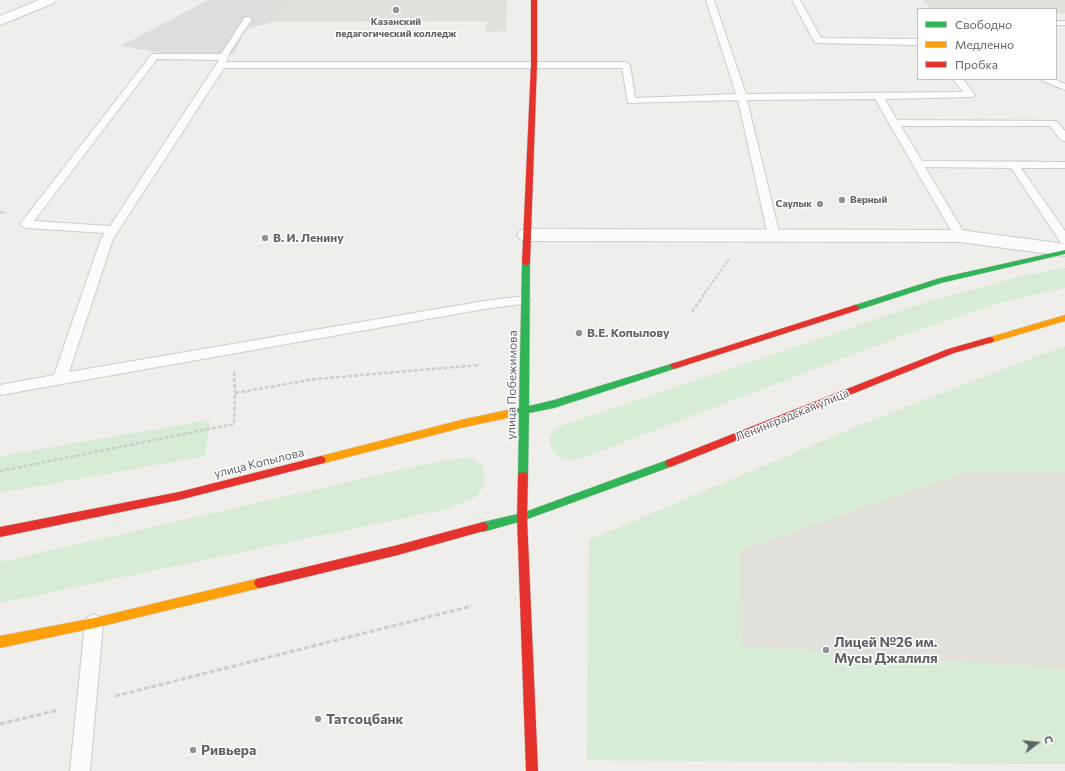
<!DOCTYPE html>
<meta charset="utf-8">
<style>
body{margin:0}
#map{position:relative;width:1065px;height:771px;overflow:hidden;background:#efeeea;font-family:Commissioner,sans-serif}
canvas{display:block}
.legend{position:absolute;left:917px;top:8px;width:140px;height:72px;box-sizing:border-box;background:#fff;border:1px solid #bfc1c3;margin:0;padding:5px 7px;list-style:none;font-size:12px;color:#5f6368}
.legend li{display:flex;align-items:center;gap:8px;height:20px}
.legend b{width:20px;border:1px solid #bfc1c3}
.north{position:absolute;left:1017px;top:723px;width:40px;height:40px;-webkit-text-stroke:3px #fff;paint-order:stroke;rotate:74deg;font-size:11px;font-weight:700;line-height:16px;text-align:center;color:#5f6368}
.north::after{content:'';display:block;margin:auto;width:14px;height:18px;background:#5f6368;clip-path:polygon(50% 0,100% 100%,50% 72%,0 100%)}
</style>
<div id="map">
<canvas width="1065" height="771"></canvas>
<ul class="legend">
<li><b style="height:5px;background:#30b455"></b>Свободно</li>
<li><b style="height:5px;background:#ff9f0a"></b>Медленно</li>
<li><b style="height:5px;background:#e5322d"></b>Пробка</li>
</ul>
<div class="north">С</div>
</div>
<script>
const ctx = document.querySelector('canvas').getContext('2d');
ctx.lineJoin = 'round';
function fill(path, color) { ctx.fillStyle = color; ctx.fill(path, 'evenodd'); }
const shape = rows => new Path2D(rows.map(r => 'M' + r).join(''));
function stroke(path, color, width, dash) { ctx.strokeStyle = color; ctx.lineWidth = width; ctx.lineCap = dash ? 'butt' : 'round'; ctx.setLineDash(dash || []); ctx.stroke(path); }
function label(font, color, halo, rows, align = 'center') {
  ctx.font = font + ' Commissioner,sans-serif'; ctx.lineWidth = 3; ctx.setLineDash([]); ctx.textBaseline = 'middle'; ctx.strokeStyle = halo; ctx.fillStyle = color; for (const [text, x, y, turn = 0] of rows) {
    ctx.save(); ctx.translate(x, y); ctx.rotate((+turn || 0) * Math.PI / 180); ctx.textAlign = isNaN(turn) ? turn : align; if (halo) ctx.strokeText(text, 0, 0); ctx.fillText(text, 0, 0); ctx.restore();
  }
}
fill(shape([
 [208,0,296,0,273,22,246,29,234,54,172,55,121,46]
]), '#dfddda');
fill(shape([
 [296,0,507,0,506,31,486,32,487,21,273,22],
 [923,0,1065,0,1065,13,1056,13,1056,9,931,9],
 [1065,347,1065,764,587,760,589,540,856,427,1037,356]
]), '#e2e0da');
fill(shape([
 [1065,268,1065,288,1003,302,904,335,582,458,570,461,558,457,552,449,549,438,553,430,572,422,927,302,1022,276],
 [1065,347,1065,472,969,471,740,550,741,646,1065,669,1065,764,587,760,589,540,856,427,1037,356],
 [210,420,205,456,0,493,0,456],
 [471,457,483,467,484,484,476,497,447,509,0,603,0,562,439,461]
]), '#d8ebd6');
const lane = shape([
 [706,0,714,0,746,94,963,92,953,79,963,79,975,95,973,97,885,99,897,120,1056,121,1065,131,1065,141,1061,140,1050,126,901,126,922,161,1065,162,1065,168,1021,168,1065,231,1065,244,1061,243,1011,168,925,167,966,236,964,239,960,240,956,239,875,99,747,100,780,236,778,239,774,240,770,239,768,236,738,100,628,103,622,68,224,68,113,239,69,372,484,301,525,296,529,297,531,300,529,303,484,309,0,395,0,385,54,375,101,239,105,233,26,228,22,226,20,224,152,54,221,54,245,17,248,17,252,19,230,52,226,62,626,62,630,65,635,98,736,94,706,0],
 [157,59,219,60,110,226,34,221,157,59],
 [792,0,800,0,821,38,918,39,918,45,815,43,792,0],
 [1056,21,1065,21,1065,25,1056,25,1056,21],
 [1041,79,1054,79,1065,84,1065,90,1043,81,1041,79],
 [94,614,100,617,103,623,90,771,70,771,85,623,88,617,94,614]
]);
const street = shape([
 [39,0,56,0,54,3,0,25,0,16,39,0],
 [526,229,960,230,1065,244,1065,256,960,242,526,241,520,239,517,235,520,231,526,229]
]);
const fast = shape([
 [1065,250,1065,254,941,283,855,311,851,308,852,306,940,278,1065,250],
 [526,260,530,263,529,406,554,400,674,363,678,366,677,368,554,408,529,413,528,476,527,479,523,480,519,479,518,476,519,415,512,417,509,416,507,413,509,410,519,408,522,263,526,260],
 [670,459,673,460,675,463,673,466,522,521,483,532,479,530,478,527,479,524,483,522,522,513,670,459]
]);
const slow = shape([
 [1065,315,1065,321,990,343,986,340,987,338,1065,315],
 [512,409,515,410,517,413,515,416,512,417,465,427,321,464,318,463,316,460,318,457,321,456,465,419,512,409],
 [260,578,264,579,266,583,264,587,260,588,94,628,0,648,0,636,94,618,260,578]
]);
const jam = shape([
 [531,0,537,0,537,64,530,263,526,266,522,263,531,64,531,0],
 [855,305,858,306,859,308,858,310,674,369,670,366,671,364,855,305],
 [990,337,993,338,994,340,993,342,954,353,673,466,670,467,667,466,665,463,667,460,948,349,990,337],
 [321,456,324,457,326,460,324,463,179,500,0,537,0,527,179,492,321,456],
 [523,472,527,473,528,476,527,517,538,771,526,771,517,517,518,476,519,473,523,472],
 [483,522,487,524,488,527,487,530,398,555,260,588,256,587,254,583,256,579,260,578,398,545,483,522]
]);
stroke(lane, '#cbcccc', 2);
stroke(street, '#cbcccc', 2);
stroke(fast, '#cacacb', 1);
stroke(slow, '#cacacb', 1);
stroke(jam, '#cacacb', 1);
stroke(shape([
 [0,212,6,213],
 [702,297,729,259]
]), '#cacfcc', 2, [3, 1.5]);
stroke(shape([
 [692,312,703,296],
 [234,372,235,393],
 [0,471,234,424,235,393,315,379,480,365]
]), '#cacfcc', 2.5, [4, 2]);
stroke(shape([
 [115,696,472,606],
 [0,724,58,710]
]), '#cacfcc', 3, [5, 2.5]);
fill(lane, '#fdfcfc');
fill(street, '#fdfcfc');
fill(fast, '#30b455');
fill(slow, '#ff9f0a');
fill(jam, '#e5322d');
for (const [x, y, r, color] of [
 [396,10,4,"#919496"],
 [842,200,4,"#919496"],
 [820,204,4,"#919496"],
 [265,238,4,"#919496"],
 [579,333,4,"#919496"],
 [826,650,4,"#919496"],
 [318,719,4,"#919496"],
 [193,750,4,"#919496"]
]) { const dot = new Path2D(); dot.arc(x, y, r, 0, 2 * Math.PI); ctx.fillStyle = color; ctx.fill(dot); stroke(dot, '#fff', 1.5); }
label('bold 10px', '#5f6368', '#fff', [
 ["Казанский",396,22],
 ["педагогический колледж",396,34],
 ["Верный",850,200,"left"],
 ["Саулык",812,204,"right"]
]);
label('bold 12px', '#5f6368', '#fff', [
 ["В. И. Ленину",273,238],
 ["В.Е. Копылову",587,333]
], 'left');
label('12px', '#5f6368', '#fff', [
 ["улица Побежимова",512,385,-89],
 ["Ленинградская улица",792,415,-22],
 ["улица Копылова",259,463,-14]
]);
label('bold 14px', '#5f6368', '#fff', [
 ["Лицей №26 им.",834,642],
 ["Мусы Джалиля",834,658],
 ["Татсоцбанк",326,719],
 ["Ривьера",201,750]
], 'left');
</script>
